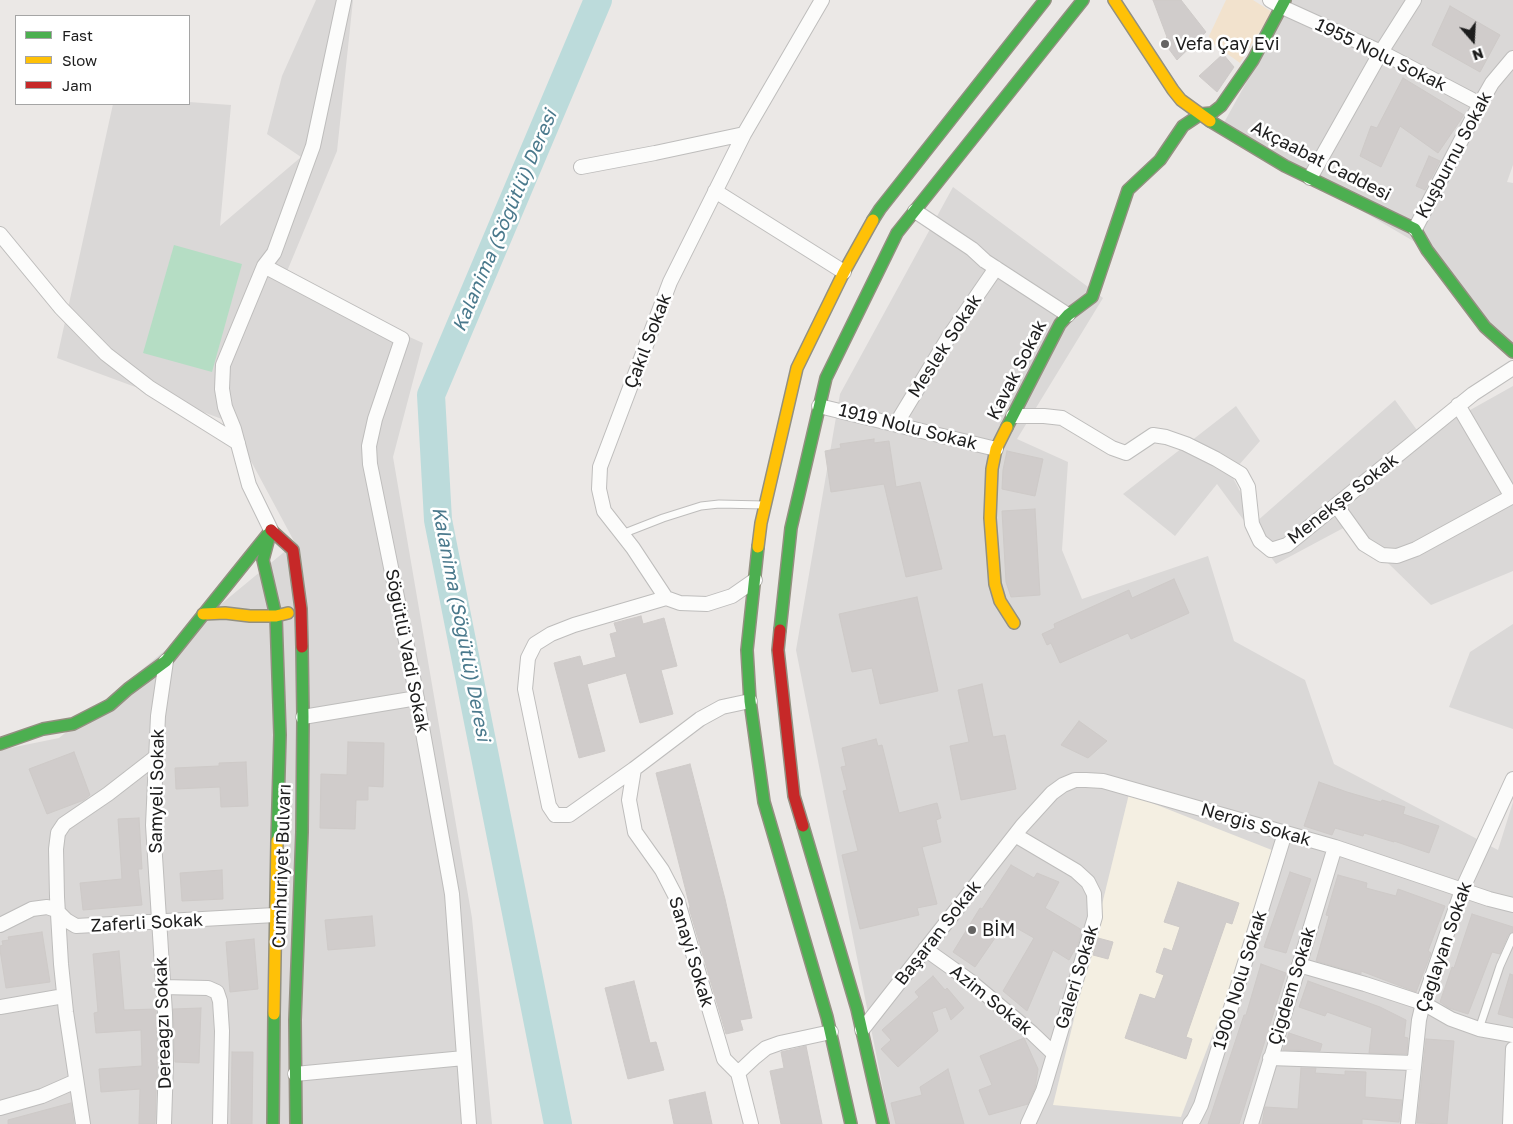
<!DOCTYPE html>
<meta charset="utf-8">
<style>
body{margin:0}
#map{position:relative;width:1513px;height:1124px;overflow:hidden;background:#ebe8e6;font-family:"Golos Text",sans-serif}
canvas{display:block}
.legend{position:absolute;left:15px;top:15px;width:175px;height:90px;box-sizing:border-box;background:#fff;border:1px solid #a5a5a5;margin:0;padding:6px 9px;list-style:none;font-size:15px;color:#1d1d1d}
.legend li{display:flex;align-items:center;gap:10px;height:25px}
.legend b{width:25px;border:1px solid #a5a5a5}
.north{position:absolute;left:1448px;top:15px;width:50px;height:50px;-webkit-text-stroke:4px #fff;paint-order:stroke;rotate:161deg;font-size:14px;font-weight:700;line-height:20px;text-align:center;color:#1d1d1d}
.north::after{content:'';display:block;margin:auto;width:18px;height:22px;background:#1d1d1d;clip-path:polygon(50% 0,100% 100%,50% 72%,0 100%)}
</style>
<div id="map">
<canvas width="1513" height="1124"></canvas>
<ul class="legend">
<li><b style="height:6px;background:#4caf50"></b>Fast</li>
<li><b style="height:6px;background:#ffc107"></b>Slow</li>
<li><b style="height:6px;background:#c62828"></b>Jam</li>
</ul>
<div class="north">N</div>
</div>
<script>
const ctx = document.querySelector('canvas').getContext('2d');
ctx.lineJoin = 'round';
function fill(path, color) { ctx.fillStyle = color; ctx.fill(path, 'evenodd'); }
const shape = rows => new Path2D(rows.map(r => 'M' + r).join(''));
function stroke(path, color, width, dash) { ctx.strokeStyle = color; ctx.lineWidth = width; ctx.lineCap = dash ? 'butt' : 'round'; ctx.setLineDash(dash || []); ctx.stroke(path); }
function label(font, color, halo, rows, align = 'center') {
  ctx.font = font + ' "Golos Text",sans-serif'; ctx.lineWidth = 5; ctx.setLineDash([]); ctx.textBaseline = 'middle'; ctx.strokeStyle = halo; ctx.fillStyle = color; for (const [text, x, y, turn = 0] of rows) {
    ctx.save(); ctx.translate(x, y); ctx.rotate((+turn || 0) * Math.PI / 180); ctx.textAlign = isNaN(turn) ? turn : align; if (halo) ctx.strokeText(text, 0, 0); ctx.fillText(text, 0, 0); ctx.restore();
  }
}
fill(shape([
 [316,0,353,0,337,151,283,281,423,343,393,457,472,918,492,1124,0,1124,0,750,59,738,295,543,230,422,57,358,113,104,189,104,189,102,231,105,220,226,301,157,267,134,282,76],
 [1292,0,1513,0,1513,165,1507,182,1513,183,1513,353,1415,242,1221,128],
 [953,187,1103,298,1017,439,1068,462,1062,550,1082,599,1208,556,1234,641,1305,680,1334,764,1498,850,1513,802,1513,1124,890,1124,796,650,840,394],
 [1513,386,1513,571,1431,605,1349,525,1276,564,1217,484,1175,536,1123,494,1236,406,1260,441,1231,474,1256,522,1395,400,1422,437],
 [1513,624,1513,729,1449,707,1470,652]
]), '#dad8d7');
fill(shape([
 [1129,794,1282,854,1181,1117,1053,1105]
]), '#f4efe2');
fill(shape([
 [1226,0,1253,0,1272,12,1240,63,1211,42,1209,36]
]), '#f2e2cd');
fill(shape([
 [174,245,242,264,212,372,143,353]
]), '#b5ddc4');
stroke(shape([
 [558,1124,438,520,431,395,598,0]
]), '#bcdbdb', 28);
const building = shape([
 [1153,0,1181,0,1206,32,1177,60,1163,41,1167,37,1153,0],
 [1450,6,1500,35,1480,72,1432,45,1450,6],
 [1223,54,1234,67,1217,92,1199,76,1223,54],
 [1403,78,1464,115,1438,153,1400,126,1381,167,1360,156,1371,126,1377,128,1403,78],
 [1429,156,1440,161,1425,190,1416,186,1429,156],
 [874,439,874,443,889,441,896,487,920,482,942,569,906,577,884,484,831,492,825,451,841,448,840,444,874,439],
 [1007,451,1043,459,1035,496,1002,489,1003,470,1007,451],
 [1035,509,1040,595,1011,597,1006,582,1002,511,1035,509],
 [1174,579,1189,613,1131,639,1128,633,1060,663,1051,643,1047,645,1042,634,1055,628,1054,624,1129,590,1132,598,1174,579],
 [917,597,938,691,880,704,872,668,852,672,839,614,917,597],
 [641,616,643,624,664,618,677,666,661,670,673,714,640,723,626,673,587,684,605,751,579,758,554,663,580,656,583,666,616,657,610,634,617,632,614,623,641,616],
 [982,684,993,737,1005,735,1016,789,961,800,950,746,969,742,958,690,982,684],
 [1079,721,1107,741,1088,758,1061,745,1079,721],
 [876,739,878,746,882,745,899,813,937,803,941,818,936,820,941,842,922,847,937,904,917,908,919,915,860,929,842,855,858,851,843,791,847,790,841,767,846,766,842,748,876,739],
 [348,742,384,743,383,787,368,786,368,800,356,800,355,829,320,828,321,774,347,775,348,742],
 [74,752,90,795,84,800,47,814,29,769,74,752],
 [246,762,248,806,221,807,220,787,176,789,175,768,219,766,219,763,246,762],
 [690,764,725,899,752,1018,740,1020,743,1030,726,1034,689,908,690,907,656,773,690,764],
 [1319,782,1347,792,1381,802,1382,800,1405,807,1403,814,1439,826,1429,853,1394,841,1394,842,1364,833,1363,836,1335,828,1332,835,1304,826,1319,782],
 [139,818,142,869,138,869,142,905,83,910,80,883,122,879,118,819,139,818],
 [1011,865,1034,878,1037,873,1059,882,1045,908,1082,930,1076,951,1074,951,1069,960,1053,950,1027,1011,1003,991,1034,938,1006,922,975,967,953,952,980,908,982,909,1011,865],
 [222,870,223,899,182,901,180,873,222,870],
 [1290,872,1311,879,1286,953,1264,947,1290,872],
 [1338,875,1367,883,1366,888,1396,896,1398,889,1445,906,1428,951,1431,953,1416,992,1361,971,1361,974,1316,961,1329,916,1326,915,1338,875],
 [1178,882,1239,903,1232,924,1226,922,1186,1037,1192,1039,1186,1059,1125,1038,1140,994,1155,999,1164,975,1156,972,1164,948,1172,951,1180,927,1164,922,1178,882],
 [1472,914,1513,927,1513,932,1508,935,1500,954,1492,952,1468,1014,1449,1008,1440,1002,1452,967,1454,968,1472,914],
 [372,916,375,946,328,950,325,920,372,916],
 [42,932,50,982,6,988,0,950,0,946,3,945,2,941,9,940,8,937,42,932],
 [1098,938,1113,942,1108,959,1093,955,1098,938],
 [254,939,258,989,230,992,226,942,254,939],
 [119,951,124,1010,156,1009,157,1062,155,1124,139,1124,140,1089,101,1092,99,1069,142,1066,141,1030,96,1033,94,1013,98,1012,93,954,119,951],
 [1261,964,1286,973,1239,1124,1208,1124,1244,1015,1246,1015,1261,964],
 [1510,974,1513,975,1513,1018,1498,1014,1510,974],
 [933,976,945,990,947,988,964,1008,951,1020,946,1007,932,1012,938,1031,898,1067,881,1049,891,1040,882,1030,919,997,915,992,933,976],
 [634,981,650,1043,656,1042,664,1070,628,1079,605,988,634,981],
 [1308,981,1380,1007,1406,1020,1404,1037,1408,1038,1407,1054,1369,1053,1372,1028,1327,1012,1325,1016,1299,1007,1308,981],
 [201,1008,199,1063,175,1062,173,1009,201,1008],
 [1289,1033,1322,1044,1320,1051,1283,1050,1289,1033],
 [1024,1038,1038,1069,1035,1088,1028,1104,989,1115,979,1090,992,1085,980,1056,1024,1038],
 [1426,1039,1454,1041,1447,1124,1417,1123,1426,1039],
 [806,1046,822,1124,781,1124,770,1071,784,1068,781,1052,806,1046],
 [232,1052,253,1052,252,1124,231,1124,232,1052],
 [1301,1068,1316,1068,1315,1073,1345,1075,1345,1071,1366,1072,1365,1097,1402,1100,1399,1122,1362,1119,1362,1124,1262,1124,1265,1107,1298,1109,1301,1068],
 [948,1069,964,1124,896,1124,891,1103,922,1095,920,1087,948,1069],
 [705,1092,712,1124,674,1124,669,1100,705,1092],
 [71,1103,74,1124,8,1124,8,1120,71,1103]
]);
fill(building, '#d0cccb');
stroke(building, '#cecac8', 1);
const lane = shape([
 [622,534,663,518,701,506,719,504,764,505],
 [1479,1029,1500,966,1513,937]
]);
const street = shape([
 [1270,0,1282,7,1381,52,1480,104],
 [581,167,655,153,744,134],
 [1310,178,1381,52,1414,0],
 [715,191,844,272],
 [915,211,972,249,985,261,1068,315],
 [1415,229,1480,104,1492,83,1513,58],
 [0,234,61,308,106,354,150,388,238,443],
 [264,266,402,339,375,419,369,446,370,464,411,666,449,877,452,894,469,1124],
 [1458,405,1512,497],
 [819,406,996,449],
 [1013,416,1044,416,1062,418,1112,448,1126,453,1153,435,1166,437,1186,444,1216,459,1241,474,1248,487,1252,524,1260,541,1271,550,1287,545,1473,394,1513,368],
 [896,424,950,335,996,268],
 [1336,505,1364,544,1382,555,1397,556,1416,549,1513,496],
 [271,530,249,485,234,429,225,407,222,389,223,365,264,266,274,253,313,146,344,0],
 [755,580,732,596,707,604,680,603,666,598,633,548,604,511,599,489,600,467,670,282,744,134,822,0],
 [750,701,722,707,700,719,634,769,629,800,635,832,662,870,677,899,724,1059,738,1073,751,1124],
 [303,717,417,698],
 [634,769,569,815,555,815,549,806,525,689,528,658,535,644,551,634,574,625,666,598],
 [1015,835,1076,871,1088,882,1094,894,1095,917,1043,1091,1028,1124],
 [0,925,32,909,47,907,56,910,66,920,76,926,275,915],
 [925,949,970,981,1032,1033,1054,1054],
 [1299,965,1365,984,1423,1003,1451,1019,1479,1029,1513,1035],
 [162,987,208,988,217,992,220,1001,222,1031,220,1124],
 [0,1007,64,996],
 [862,1030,1022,826,1052,793,1063,785,1075,780,1086,780,1103,781,1335,847,1489,899,1513,905],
 [1270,1058,1414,1063],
 [738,1073,755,1057,766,1048,780,1043,831,1032],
 [295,1074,464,1058],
 [0,1108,42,1096,76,1081],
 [83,1124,66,1012,61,964,57,897,56,849,58,833,64,824,108,794,157,756],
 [164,1124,166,1062,165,1013,153,825,158,716,166,661],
 [1190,1124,1194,1119,1201,1105,1285,833],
 [1251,1124,1335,847],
 [1408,1124,1419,1020,1423,1003,1462,890,1513,779],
 [1510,1124,1513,1049]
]);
const fast = shape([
 [1210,121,1285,166,1415,229,1427,250,1485,327,1513,352],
 [873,220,880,209,1045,0],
 [1007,427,1060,324,1068,315,1092,297,1128,190,1160,160,1183,126,1201,114,1212,113,1221,106,1253,60,1285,0],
 [271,530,263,560,276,616,280,735,277,841],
 [758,547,747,650,750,701,764,802,827,1017,851,1124],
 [780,630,791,528,826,378,897,233,1083,0],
 [0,744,43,729,73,724,110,705,128,689,166,661,268,534],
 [803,826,857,1009,883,1124],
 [273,1124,274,1014],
 [296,1124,295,1020,302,832,303,717,302,647]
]);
const slow = shape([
 [1114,0,1173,90,1181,100,1210,121],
 [1007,427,996,449,992,469,990,518,995,584,1000,601,1014,623],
 [758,547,761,523,797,368,844,272,873,220],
 [203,614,225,613,250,616,276,616,288,613],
 [274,1014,277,841]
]);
const jam = shape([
 [271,530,293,550,301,609,302,647],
 [780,630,778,650,794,796,803,826]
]);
stroke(lane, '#bebdbc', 9);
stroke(street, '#bebdbc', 16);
stroke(fast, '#939080', 14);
stroke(slow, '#939080', 14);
stroke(jam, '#939080', 14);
stroke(lane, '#fcfcfb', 7);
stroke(street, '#fcfcfb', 14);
stroke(fast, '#4caf50', 11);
stroke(slow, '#ffc107', 11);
stroke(jam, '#c62828', 11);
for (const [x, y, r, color] of [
 [1165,44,5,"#656463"],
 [972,930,5,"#656463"]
]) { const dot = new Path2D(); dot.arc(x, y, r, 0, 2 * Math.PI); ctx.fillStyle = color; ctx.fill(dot); stroke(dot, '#fff', 2); }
label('18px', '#1d1d1d', '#fff', [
 ["Vefa Çay Evi",1175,44],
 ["BİM",982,930]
], 'left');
label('18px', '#1d1d1d', '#fff', [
 ["1955 Nolu Sokak",1381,55,26],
 ["Kuşburnu Sokak",1454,155,-62],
 ["Akçaabat Caddesi",1321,161,27],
 ["Çakıl Sokak",648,341,-69],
 ["Meslek Sokak",945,346,-57],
 ["Kavak Sokak",1017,370,-63],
 ["1919 Nolu Sokak",908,427,14],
 ["Menekşe Sokak",1343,499,-38],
 ["Söğütlü Vadi Sokak",407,651,79],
 ["Samyeli Sokak",157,791,-89],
 ["Nergis Sokak",1256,825,16],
 ["Cumhuriyet Bulvarı",282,866,-88],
 ["Zaferli Sokak",147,923,-3],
 ["Başaran Sokak",938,933,-52],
 ["Çağlayan Sokak",1444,947,-71],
 ["Sanayi Sokak",691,952,73],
 ["Galeri Sokak",1077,977,-73],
 ["1900 Nolu Sokak",1240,980,-73],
 ["Çiğdem Sokak",1292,986,-73],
 ["Azim Sokak",991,1000,39],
 ["Dereağzı Sokak",163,1023,-92]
]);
label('italic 19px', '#4a798c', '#fff', [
 ["Kalanima (Söğütlü) Deresi",505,221,-67],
 ["Kalanima (Söğütlü) Deresi",461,624,79]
]);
</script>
